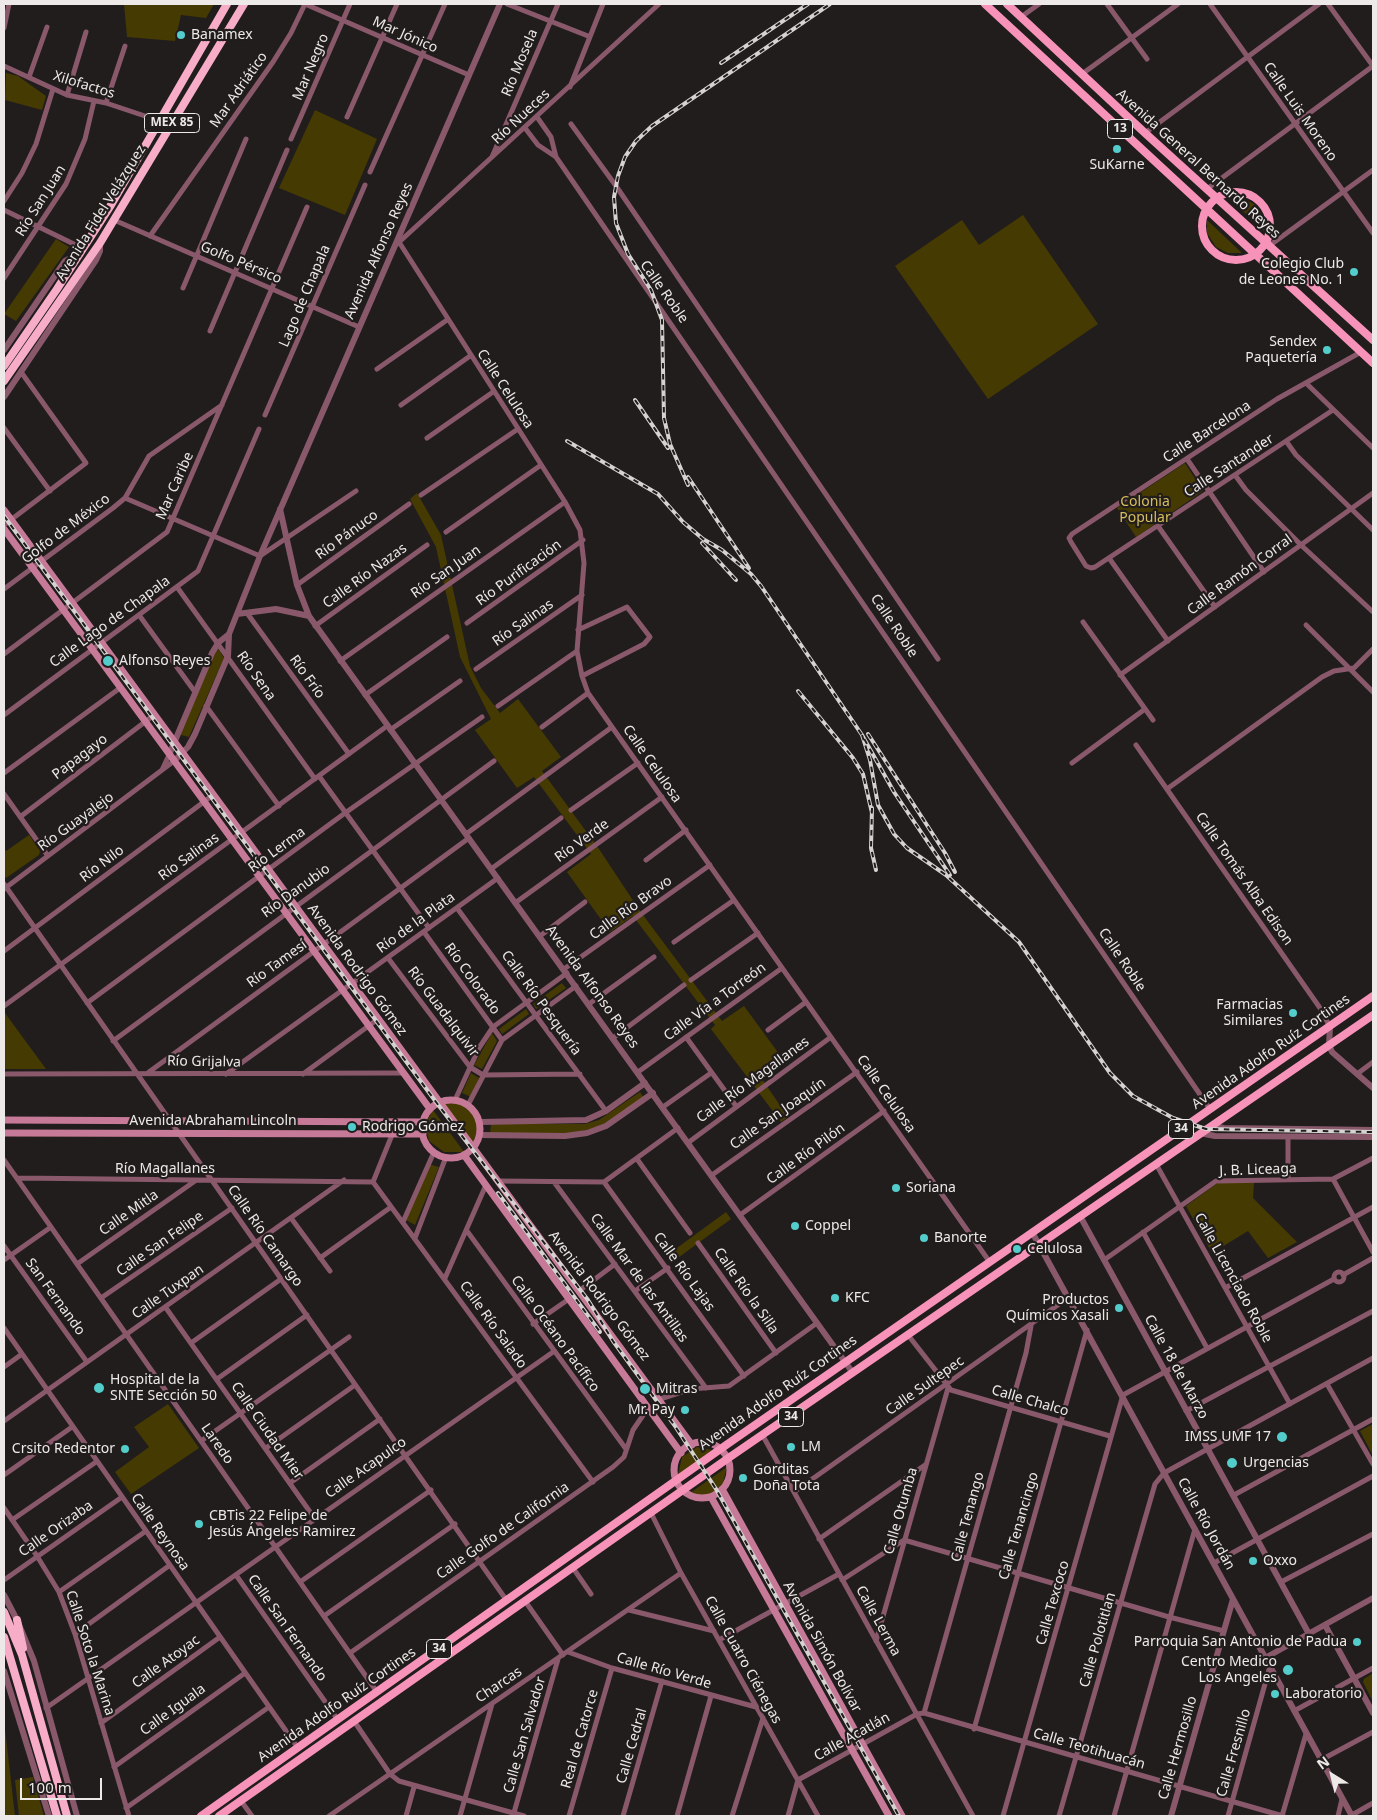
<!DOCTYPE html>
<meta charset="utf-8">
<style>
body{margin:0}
#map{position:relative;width:1377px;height:1820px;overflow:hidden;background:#211d1c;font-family:"Noto Sans",sans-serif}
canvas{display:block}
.frame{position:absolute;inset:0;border:5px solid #ece9e8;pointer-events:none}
.north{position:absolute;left:1307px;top:1750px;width:50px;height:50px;-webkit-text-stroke:4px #211d1c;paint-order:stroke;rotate:324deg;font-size:14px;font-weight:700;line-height:20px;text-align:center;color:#ece9e8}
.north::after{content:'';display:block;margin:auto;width:18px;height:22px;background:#ece9e8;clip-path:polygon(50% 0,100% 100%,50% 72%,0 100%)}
.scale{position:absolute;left:20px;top:1778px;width:82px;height:22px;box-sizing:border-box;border:2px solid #ece9e8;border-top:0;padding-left:6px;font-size:15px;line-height:18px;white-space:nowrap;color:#ece9e8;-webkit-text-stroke:4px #211d1c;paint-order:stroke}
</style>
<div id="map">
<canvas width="1377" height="1820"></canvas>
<div class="frame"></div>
<div class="north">N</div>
<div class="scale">100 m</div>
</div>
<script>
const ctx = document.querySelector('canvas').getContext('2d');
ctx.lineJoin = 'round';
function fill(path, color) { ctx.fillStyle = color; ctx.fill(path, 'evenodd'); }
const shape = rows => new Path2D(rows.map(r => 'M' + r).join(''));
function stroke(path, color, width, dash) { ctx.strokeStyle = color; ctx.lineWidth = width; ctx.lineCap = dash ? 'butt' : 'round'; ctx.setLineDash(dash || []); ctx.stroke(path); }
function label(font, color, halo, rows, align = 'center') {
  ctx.font = font + ' "Noto Sans",sans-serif'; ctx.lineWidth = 4.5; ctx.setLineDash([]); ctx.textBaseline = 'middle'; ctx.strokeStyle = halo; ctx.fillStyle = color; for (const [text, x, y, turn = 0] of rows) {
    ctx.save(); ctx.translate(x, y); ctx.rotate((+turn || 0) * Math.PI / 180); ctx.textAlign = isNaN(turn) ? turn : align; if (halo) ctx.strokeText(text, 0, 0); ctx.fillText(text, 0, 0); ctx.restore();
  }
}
fill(shape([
 [124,4,214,4,206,18,181,15,175,41,127,37],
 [6,73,18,76,46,96,42,110,5,100],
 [315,110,377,139,345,215,279,188],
 [1229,198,1242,198,1256,205,1263,217,1264,231],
 [1023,215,1098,324,988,399,895,266,962,220,979,245],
 [1207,220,1242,253,1228,253,1216,247,1207,233],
 [56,239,69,247,16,321,4,314],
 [1185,463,1203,491,1136,537,1117,508],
 [417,493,441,535,470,666,481,688,500,713,518,699,561,757,542,771,599,849,640,911,722,1021,744,1006,785,1062,762,1079,788,1117,781,1122,711,1029,715,1025,633,916,610,932,567,872,591,854,534,777,517,788,475,730,491,719,460,657,436,547,410,499],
 [217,647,224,658,189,737,181,735,180,731],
 [29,835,40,851,39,855,6,878,4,875,4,848,6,851],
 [562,983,566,988,536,1009,533,1004],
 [526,1009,529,1014,502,1034,499,1029],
 [5,1013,46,1069,4,1069],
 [492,1033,497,1041,482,1069,474,1065],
 [471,1073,479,1078,471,1097,462,1093],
 [640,1092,644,1098,604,1126,564,1135,490,1134,491,1124,585,1124,599,1120],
 [449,1103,460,1104,474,1114,478,1129,473,1143,445,1104],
 [433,1110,456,1141,464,1152,444,1152,429,1141,425,1125],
 [428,1164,439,1167,415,1225,406,1220],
 [1219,1182,1254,1183,1253,1198,1297,1242,1268,1258,1248,1231,1212,1253,1186,1206],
 [726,1212,731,1219,671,1263,666,1256],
 [168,1404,199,1448,131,1494,115,1472,149,1447,134,1427],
 [1373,1424,1373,1456,1360,1431],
 [697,1447,712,1450,678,1475,682,1457],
 [727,1467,723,1483,714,1492,701,1497,690,1493],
 [1373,1673,1373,1702,1363,1682,1364,1679],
 [4,1714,5,1729,15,1816,4,1816],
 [33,1777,44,1816,19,1816,15,1780]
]), '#463a03');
stroke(shape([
 [507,4,588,36],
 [1107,4,1147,59],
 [1210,4,1373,233],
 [1328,4,1373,66],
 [1021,17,1039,4],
 [4,28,9,4],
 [4,66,67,95,106,103,160,121],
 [1082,74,1178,4],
 [29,77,47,27],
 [570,87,603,4],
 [67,95,86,32],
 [106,103,125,46],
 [347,117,397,4],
 [537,117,551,137,556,157,1210,1109],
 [571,124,616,186,938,659],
 [525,128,538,145,556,157],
 [1145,133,1319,4],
 [291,139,350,4],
 [492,157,558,4],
 [370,172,445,4],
 [1207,189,1373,66],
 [4,201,22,173,36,144,53,89],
 [4,210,82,248],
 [114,220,359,327],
 [150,236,273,62,291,33,305,4,469,75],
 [399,242,565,502,580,530,584,563,577,651,582,676,588,693,989,1261],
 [397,244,659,4],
 [1269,246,1373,170],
 [4,278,66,184,85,139,94,101],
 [183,288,246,139],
 [210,331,287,150],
 [377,369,447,320],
 [1307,384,1373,448],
 [401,405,470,356],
 [1333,410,1095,567,1091,568,1086,566,1071,542,1069,538,1072,534,1277,399,1361,352],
 [265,415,365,185],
 [4,428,50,491],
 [427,438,493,392],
 [1286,441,1296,455,1373,530],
 [1187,459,1264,572],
 [1235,475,1246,490,1301,545,1373,612],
 [421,495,518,429],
 [125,498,260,556,356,491],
 [4,525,86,463,21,372],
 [1158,526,1215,607],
 [446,532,541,465],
 [1109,558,1168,641],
 [297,585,409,504],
 [177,587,315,779],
 [4,589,113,508,125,498,149,456,222,405],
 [247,613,349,754],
 [139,615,195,692],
 [1083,622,1153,720],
 [467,623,583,540],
 [1306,625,1373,692],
 [315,626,427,545],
 [578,630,627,607,650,637,644,644,582,676],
 [4,654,167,532,307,207],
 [340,661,565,502],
 [476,669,582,595],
 [1120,675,1373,493],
 [365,695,447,637],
 [206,706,279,806],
 [498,706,577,651],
 [4,715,198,571,259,429],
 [542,727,588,693],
 [390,730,460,681],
 [1136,745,1320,1008,1330,1027],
 [1072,763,1145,709],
 [162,770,169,755],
 [4,773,120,688],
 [319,776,429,928],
 [1167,789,1322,677,1334,671,1354,668,1373,649],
 [4,794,48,856],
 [571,810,638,763],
 [20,817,154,715],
 [466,834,612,727],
 [646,860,686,830],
 [491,869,561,818],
 [4,884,507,1601],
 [4,889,174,761],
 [515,903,662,797],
 [457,908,606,1111],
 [424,932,502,1040],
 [540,936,585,902],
 [674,942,734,900],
 [4,951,213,795],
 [388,958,470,1067,483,1075,580,1074],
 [564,969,710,865],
 [691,980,758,933],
 [87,1003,345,813,482,717],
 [589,1004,654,957],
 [4,1006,387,726],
 [768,1030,806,1002],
 [686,1037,736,1106],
 [613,1038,684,985],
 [113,1041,494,761],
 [149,1072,469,838],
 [638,1072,782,968],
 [4,1074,404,1073],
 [226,1074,498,878],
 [303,1074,378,1019],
 [1357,1074,1373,1062],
 [455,1100,479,1048,493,1027,567,973],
 [468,1105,502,1040,576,986],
 [663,1107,711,1073],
 [1288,1137,1288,1180],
 [689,1142,831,1037],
 [637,1159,690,1233],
 [4,1160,377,1692],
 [1156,1164,1290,1404],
 [712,1175,857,1072],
 [17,1178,373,1182],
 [1333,1179,1373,1252],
 [498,1181,604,1182,678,1128],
 [373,1182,593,1482],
 [373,1182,392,1135],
 [554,1182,706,1388],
 [604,1182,744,1376],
 [740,1215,884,1111],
 [291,1218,330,1271],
 [403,1222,434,1152],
 [467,1231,626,1449],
 [1143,1232,1207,1348],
 [415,1238,446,1157],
 [698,1243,776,1353],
 [4,1246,87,1362],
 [320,1258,391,1207],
 [4,1260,51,1227],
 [1104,1260,1216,1181,1333,1179,1373,1158],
 [77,1264,195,1181],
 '1334 1277a5 5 0 1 1 10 0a5 5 0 1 1-10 0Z',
 [1343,1275,1373,1258],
 [445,1278,486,1185],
 [1227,1287,1373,1207],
 [579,1291,615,1264],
 [635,1291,668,1268],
 [101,1298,232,1208],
 [166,1308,315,1519],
 [533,1324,569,1299],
 [4,1328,298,1748],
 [908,1335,951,1390,1110,1436],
 [191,1343,281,1279],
 [4,1367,22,1354],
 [217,1379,307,1315],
 [1327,1384,1373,1464],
 [660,1399,691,1389,729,1386,817,1323],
 [1186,1411,1373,1311],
 [4,1421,344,1180],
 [763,1436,973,1816],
 [201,1441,349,1337],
 [266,1448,355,1385],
 [4,1475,72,1427],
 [290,1483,380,1419],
 [794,1492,1069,1297],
 [1234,1495,1373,1419],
 [4,1508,37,1556,59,1592,75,1634,129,1816],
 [651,1513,681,1573,818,1816],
 [12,1520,96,1462],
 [819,1539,925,1465],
 [1214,1563,1373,1476],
 [573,1568,591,1594],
 [236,1575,338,1720],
 [4,1580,122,1497],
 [842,1580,904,1540,1169,1617,1224,1631],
 [300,1582,431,1490],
 [1281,1582,1373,1534],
 [59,1592,146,1531],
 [525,1601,563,1655],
 [629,1610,714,1631],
 [324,1616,455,1524],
 [75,1634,170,1565],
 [719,1640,839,1574],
 [876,1641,948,1388],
 [568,1652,612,1668,756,1707],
 [350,1653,613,1467,624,1457,633,1430,648,1408],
 [46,1708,553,1352],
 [1294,1711,1373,1668],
 [924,1713,1026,1353,1031,1326],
 [354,1721,390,1774,399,1781,524,1816],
 [101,1723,220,1637],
 [974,1729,1087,1330],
 [1321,1760,1373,1732],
 [114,1767,245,1673],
 [241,1801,252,1816],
 [126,1808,269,1707],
 [1352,1815,1373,1803],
 [329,1816,681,1573],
 [406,1816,414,1787],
 [460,1816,492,1704],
 [513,1816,558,1659],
 [569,1816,612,1668],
 [623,1816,662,1681],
 [677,1816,711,1696],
 [732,1816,763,1718],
 [788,1816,798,1780,917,1714,924,1713,1283,1816],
 [1003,1816,1123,1395,1334,1279],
 [1059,1816,1155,1484,1164,1473,1373,1358],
 [1114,1816,1195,1529],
 [1228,1816,1270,1666],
 [1282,1816,1306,1734],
 [1338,1816,1342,1799]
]), '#89596b', 5);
stroke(shape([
 [4,350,65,261,80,253],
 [4,397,96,260,100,251,100,243],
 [280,509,297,585,309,616,853,1373],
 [237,614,276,609,309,616],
 [169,755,212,653,218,643,229,634],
 [174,761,188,747,195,734,228,656,229,634,260,556,500,4],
 [1330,1027,1329,1045,1332,1052,1373,1088],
 [480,1122,586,1120,606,1111,645,1083],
 [1211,1126,1224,1128,1373,1130],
 [1200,1133,1215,1136,1373,1137],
 [480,1135,565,1136,587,1133,606,1126,653,1093],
 [1080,1216,1309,1634],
 [1032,1232,1352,1816],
 [4,1595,17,1620,34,1661,77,1816],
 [1325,1625,1373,1713],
 [1265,1658,1373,1598],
 [4,1671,49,1816],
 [1171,1816,1233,1599]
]), '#89596b', 6);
stroke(shape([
 [4,510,692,1445],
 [4,529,430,1109],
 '422 1129a29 29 0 1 1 58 0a29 29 0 1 1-58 0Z',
 [4,1120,423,1122],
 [4,1133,423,1134],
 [464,1155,681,1453],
 '674 1470a28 28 0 1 1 56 0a28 28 0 1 1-56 0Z',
 [722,1489,902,1816],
 [711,1497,889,1816]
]), '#c77a97', 7);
stroke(shape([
 [985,4,1373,363],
 [1007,4,1145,133,1373,340],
 '1202 226a34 34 0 1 1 68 0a34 34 0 1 1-68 0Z',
 [201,1816,729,1443,1373,996],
 [219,1816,727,1459,1373,1015]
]), '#f793b9', 8);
stroke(shape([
 [4,366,57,289,111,205,227,4],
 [4,381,100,243,244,4],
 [4,1612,22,1655,67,1816],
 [17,1620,23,1648],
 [4,1637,57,1816]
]), '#f7acc8', 8);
const rail = shape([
 [721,63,808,4],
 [635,400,668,448],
 [567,441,658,494,683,522,703,539,722,550,751,574,761,586,862,735,894,792,950,875],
 [688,477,749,568],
 [688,485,670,444,664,418,662,320,651,290,628,254,616,223,614,197,618,176,625,157,636,141,652,126,830,4],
 [4,516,436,1102,588,1300,613,1341,675,1426,716,1489,899,1816],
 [702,543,736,580],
 [798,691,853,758,863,774,872,813],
 [868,734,945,853,955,872],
 [862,735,870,760,878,805,894,834,907,848,946,875,1019,942,1110,1073,1133,1096,1173,1118,1206,1129,1373,1132],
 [872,808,871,848,876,870],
 [498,1193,600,1332]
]);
stroke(rail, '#d5d2d1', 4);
stroke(rail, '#211d1c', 2, [5.5]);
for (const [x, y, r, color] of [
 [181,35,5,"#53cdcb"],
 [1117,149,5,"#53cdcb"],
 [1354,272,5,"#53cdcb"],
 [1327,350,5,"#53cdcb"],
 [108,661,6,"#53cdcb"],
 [1293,1013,5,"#53cdcb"],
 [352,1127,5,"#53cdcb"],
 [896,1188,5,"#53cdcb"],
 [795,1226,5,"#53cdcb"],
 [924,1238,5,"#53cdcb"],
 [1017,1249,5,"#53cdcb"],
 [835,1298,5,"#53cdcb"],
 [1119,1308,5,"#53cdcb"],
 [99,1388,6,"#53cdcb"],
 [645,1389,6,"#53cdcb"],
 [685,1410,5,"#53cdcb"],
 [1282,1437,6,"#53cdcb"],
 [791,1447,5,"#53cdcb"],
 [125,1449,5,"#53cdcb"],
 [1232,1463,6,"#53cdcb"],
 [743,1478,5,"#53cdcb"],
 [199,1524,5,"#53cdcb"],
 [1253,1561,5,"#53cdcb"],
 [1357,1642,5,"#53cdcb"],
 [1288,1670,6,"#53cdcb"],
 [1275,1694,5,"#53cdcb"]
]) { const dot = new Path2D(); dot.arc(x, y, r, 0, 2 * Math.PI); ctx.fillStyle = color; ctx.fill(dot); stroke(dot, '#211d1c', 2); }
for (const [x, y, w] of [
 [172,123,55],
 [1120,129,25],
 [1181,1129,25],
 [791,1417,25],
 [439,1649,25]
]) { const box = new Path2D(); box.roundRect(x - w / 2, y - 9.5, w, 19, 4); ctx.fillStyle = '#211d1c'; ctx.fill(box); stroke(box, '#ece9e8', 1); }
label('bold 12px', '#ece9e8', null, [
 ["MEX 85",172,123],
 ["13",1120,129],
 ["34",1181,1129],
 ["34",791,1417],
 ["34",439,1649]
]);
label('14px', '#ece9e8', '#211d1c', [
 ["Banamex",191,35],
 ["SuKarne",1117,165,"center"],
 ["Colegio Club",1344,264,"right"],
 ["de Leones No. 1",1344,280,"right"],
 ["Sendex",1317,342,"right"],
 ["Paquetería",1317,358,"right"],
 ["Alfonso Reyes",119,661],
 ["Farmacias",1283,1005,"right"],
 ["Similares",1283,1021,"right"],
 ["Rodrigo Gómez",362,1127],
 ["Soriana",906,1188],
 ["Coppel",805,1226],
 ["Banorte",934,1238],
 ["Celulosa",1027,1249],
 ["KFC",845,1298],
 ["Productos",1109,1300,"right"],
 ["Químicos Xasali",1109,1316,"right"],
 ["Hospital de la",110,1380],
 ["SNTE Sección 50",110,1396],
 ["Mitras",656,1389],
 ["Mr. Pay",675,1410,"right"],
 ["IMSS UMF 17",1271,1437,"right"],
 ["LM",801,1447],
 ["Crsito Redentor",115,1449,"right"],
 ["Urgencias",1243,1463],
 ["Gorditas",753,1470],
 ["Doña Tota",753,1486],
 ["CBTis 22 Felipe de",209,1516],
 ["Jesús Ángeles Ramirez",209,1532],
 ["Oxxo",1263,1561],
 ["Parroquia San Antonio de Padua",1347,1642,"right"],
 ["Centro Medico",1277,1662,"right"],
 ["Los Angeles",1277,1678,"right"],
 ["Laboratorio",1285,1694]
], 'left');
label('14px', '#ece9e8', '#211d1c', [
 ["Mar Jónico",405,35,24],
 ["Río Mosela",520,63,-67],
 ["Mar Negro",311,67,-67],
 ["Xilofactos",84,85,17],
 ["Mar Adriático",239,90,-55],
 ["Calle Luis Moreno",1300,112,55],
 ["Río Nueces",521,117,-43],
 ["Avenida General Bernardo Reyes",1198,164,42],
 ["Río San Juan",41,201,-58],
 ["Avenida Fidel Velázquez",101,213,-58],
 ["Avenida Alfonso Reyes",379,251,-66],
 ["Golfo Pérsico",241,263,23],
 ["Calle Roble",664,292,55],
 ["Lago de Chapala",305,296,-67],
 ["Calle Celulosa",505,389,57],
 ["Calle Barcelona",1207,432,-33],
 ["Calle Santander",1229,466,-33],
 ["Mar Caribe",175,486,-66],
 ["Golfo de México",66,529,-37],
 ["Río Pánuco",347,535,-36],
 ["Río San Juan",446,572,-35],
 ["Río Purificación",519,573,-36],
 ["Calle Ramón Corral",1240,575,-36],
 ["Calle Río Nazas",365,576,-36],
 ["Calle Lago de Chapala",110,622,-36],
 ["Río Salinas",523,623,-35],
 ["Calle Roble",894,626,56],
 ["Río Sena",256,676,55],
 ["Río Frío",307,677,54],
 ["Papagayo",80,757,-37],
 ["Calle Celulosa",652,764,55],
 ["Río Guayalejo",76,822,-36],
 ["Río Verde",582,841,-36],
 ["Río Lerma",277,850,-36],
 ["Río Salinas",189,857,-36],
 ["Río Nilo",102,864,-37],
 ["Calle Tomás Alba Edison",1244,879,55],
 ["Río Danubio",296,891,-36],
 ["Calle Río Bravo",631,908,-36],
 ["Río de la Plata",416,923,-36],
 ["Calle Roble",1122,960,56],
 ["Río Tamesí",277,964,-36],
 ["Avenida Rodrigo Gómez",357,970,54],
 ["Río Colorado",472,979,54],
 ["Avenida Alfonso Reyes",592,987,54],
 ["Calle Vía a Torreón",715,1002,-36],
 ["Calle Río Pesquería",541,1003,54],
 ["Río Guadalquivir",443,1012,53],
 ["Avenida Adolfo Ruíz Cortines",1271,1052,-35],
 ["Río Grijalva",204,1062,1],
 ["Calle Río Magallanes",753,1080,-36],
 ["Calle Celulosa",886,1094,55],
 ["Calle San Joaquín",778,1114,-35],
 ["Avenida Abraham Lincoln",213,1121],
 ["Calle Río Pilón",806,1154,-36],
 ["Río Magallanes",165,1169],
 ["J. B. Liceaga",1258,1170,-2],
 ["Calle Mitla",129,1213,-35],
 ["Calle Río Camargo",265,1236,55],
 ["Calle San Felipe",160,1244,-35],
 ["Calle Río Lajas",684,1272,54],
 ["Calle Mar de las Antillas",639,1278,54],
 ["Calle Licenciado Roble",1233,1278,61],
 ["Calle Río la Silla",746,1291,55],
 ["Calle Tuxpan",168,1292,-35],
 ["Avenida Rodrigo Gómez",599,1296,53],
 ["San Fernando",55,1297,54],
 ["Calle Río Salado",493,1325,54],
 ["Calle Océano Pacífico",555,1334,54],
 ["Calle 18 de Marzo",1176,1367,61],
 ["Calle Sultepec",925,1386,-35],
 ["Avenida Adolfo Ruíz Cortines",778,1393,-35],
 ["Calle Chalco",1030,1401,16],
 ["Calle Ciudad Mier",267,1431,55],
 ["Laredo",217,1444,55],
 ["Calle Acapulco",366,1468,-35],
 ["Calle Otumba",901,1511,-74],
 ["Calle Tenango",968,1517,-75],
 ["Calle Río Jordán",1206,1524,61],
 ["Calle Tenancingo",1019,1526,-74],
 ["Calle Orizaba",56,1529,-35],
 ["Calle Golfo de California",503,1531,-35],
 ["Calle Reynosa",160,1532,55],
 ["Calle Texcoco",1053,1603,-74],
 ["Calle Lerma",878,1621,61],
 ["Calle San Fernando",287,1628,55],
 ["Calle Polotitlan",1098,1640,-74],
 ["Avenida Simón Bolívar",822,1647,61],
 ["Calle Soto la Marina",90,1653,72],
 ["Calle Cuatro Ciénegas",743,1660,61],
 ["Calle Atoyac",166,1662,-36],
 ["Calle Río Verde",664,1671,16],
 ["Charcas",499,1685,-34],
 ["Avenida Adolfo Ruíz Cortines",337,1705,-35],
 ["Calle Iguala",173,1710,-36],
 ["Calle San Salvador",525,1735,-74],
 ["Calle Acatlán",852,1737,-29],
 ["Real de Catorce",580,1739,-74],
 ["Calle Cedral",632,1746,-74],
 ["Calle Hermosillo",1178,1748,-74],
 ["Calle Teotihuacán",1089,1749,16],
 ["Calle Fresnillo",1234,1753,-74]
]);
label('14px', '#d7be5d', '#211d1c', [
 ["Colonia",1145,502],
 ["Popular",1145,518]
]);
</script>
